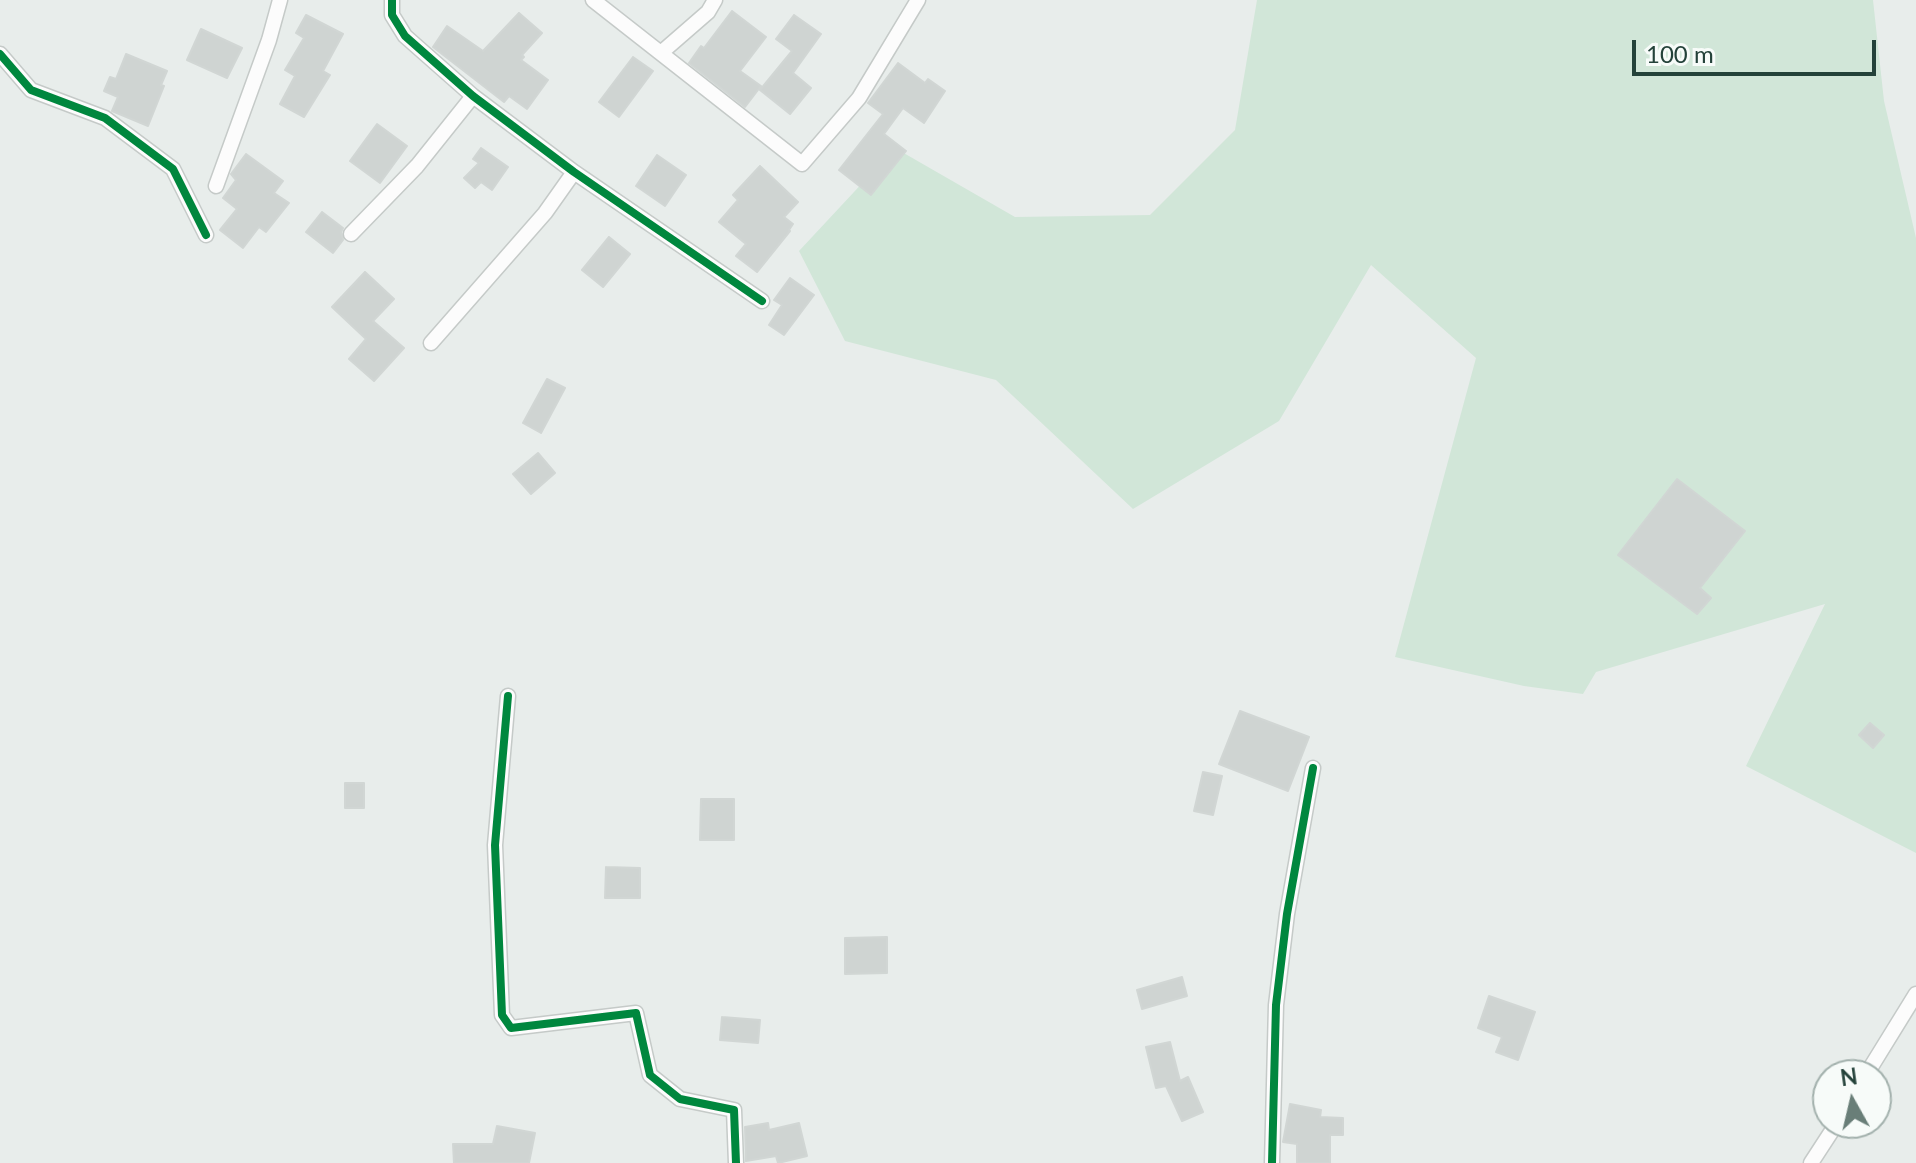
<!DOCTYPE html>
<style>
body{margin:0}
#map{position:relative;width:1916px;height:1163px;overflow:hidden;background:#e8edeb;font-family:Lato,sans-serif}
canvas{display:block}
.north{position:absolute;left:1812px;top:1059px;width:80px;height:80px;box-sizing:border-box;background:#f7fbf9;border:2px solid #a3b1ad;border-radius:50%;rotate:352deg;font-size:22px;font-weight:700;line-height:32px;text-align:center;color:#24423a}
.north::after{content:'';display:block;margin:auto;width:28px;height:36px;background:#697e78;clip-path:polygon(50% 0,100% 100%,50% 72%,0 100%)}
.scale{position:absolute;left:1632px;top:40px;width:244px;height:36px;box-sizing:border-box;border:4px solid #24423a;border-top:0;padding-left:10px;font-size:24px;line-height:28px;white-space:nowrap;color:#24423a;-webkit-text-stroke:6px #f7fbf9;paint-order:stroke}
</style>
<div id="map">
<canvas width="1916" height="1163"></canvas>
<div class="north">N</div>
<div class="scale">100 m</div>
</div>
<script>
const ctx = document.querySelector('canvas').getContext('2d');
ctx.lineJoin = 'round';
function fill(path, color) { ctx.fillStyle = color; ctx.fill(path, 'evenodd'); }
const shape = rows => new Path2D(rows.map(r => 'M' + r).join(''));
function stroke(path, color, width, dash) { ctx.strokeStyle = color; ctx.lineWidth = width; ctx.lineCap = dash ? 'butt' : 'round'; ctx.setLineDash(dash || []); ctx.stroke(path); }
fill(shape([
 [1257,0,1873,0,1884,101,1916,238,1916,853,1746,766,1825,604,1596,672,1583,694,1524,686,1395,657,1476,358,1371,265,1279,421,1133,509,996,380,845,341,799,251,895,148,1015,217,1150,215,1235,130]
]), '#d1e6d8');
const building = shape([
 [732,11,766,37,740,71,761,86,745,107,689,63,701,46,704,48,732,11],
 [519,13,542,33,522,55,524,57,521,60,548,80,527,109,509,96,504,102,433,47,447,26,483,51,519,13],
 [306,15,343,34,323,71,330,75,304,117,280,104,295,76,285,70,304,38,296,33,306,15],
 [794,15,821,34,793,73,811,88,790,114,760,90,792,51,776,39,794,15],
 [201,29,242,48,227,78,187,60,201,29],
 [126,54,167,71,161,85,164,86,148,126,112,111,118,97,104,91,110,77,116,79,126,54],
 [633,57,653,71,619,117,599,102,633,57],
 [898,63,925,83,928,79,945,91,924,123,903,108,884,134,906,151,871,195,839,170,883,114,868,103,898,63],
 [377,124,407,146,380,183,350,161,377,124],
 [481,148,508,167,492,190,481,182,475,188,464,178,479,163,473,159,481,148],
 [246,154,283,181,274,193,289,203,266,232,259,227,243,248,220,230,237,209,223,198,236,180,231,174,246,154],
 [657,155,686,175,665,206,636,186,657,155],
 [760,166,798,202,784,217,793,224,789,230,790,231,757,272,736,256,746,244,719,222,738,200,733,195,760,166],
 [322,212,343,228,341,232,343,240,333,253,306,232,322,212],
 [609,237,630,254,603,287,582,270,609,237],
 [365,272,394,299,373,321,404,348,374,381,349,359,366,339,332,307,365,272],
 [790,278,814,295,784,335,769,325,782,305,774,300,790,278],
 [547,379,565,388,541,433,523,423,547,379],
 [538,453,555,473,531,494,513,474,538,453],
 [1677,479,1745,531,1700,588,1711,598,1697,614,1618,555,1677,479],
 [1240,711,1309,737,1288,791,1219,764,1240,711],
 [1870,723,1884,735,1873,748,1859,735,1870,723],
 [1203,772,1222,776,1213,815,1194,811,1203,772],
 [345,783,364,783,364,808,345,808,345,783],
 [701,799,734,799,734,840,700,840,701,799],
 [606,867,640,868,640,898,605,898,606,867],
 [887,937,887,973,845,974,845,938,887,937],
 [1182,977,1187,996,1142,1009,1137,990,1182,977],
 [1489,996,1535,1012,1518,1060,1496,1052,1502,1037,1478,1028,1489,996],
 [722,1017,760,1020,758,1043,720,1040,722,1017],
 [1170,1042,1180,1081,1188,1077,1203,1112,1182,1121,1166,1086,1156,1088,1146,1047,1170,1042],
 [1290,1104,1321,1110,1320,1117,1343,1118,1343,1135,1330,1135,1330,1163,1297,1163,1297,1144,1283,1142,1290,1104],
 [768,1123,769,1130,799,1123,807,1156,778,1163,776,1156,746,1161,745,1127,768,1123],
 [497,1126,535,1133,529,1163,454,1163,453,1144,493,1144,497,1126]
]);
fill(building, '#cfd4d2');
stroke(building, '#d1d6d4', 2);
const street = shape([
 [392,0,392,15,405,36,473,96,574,172,762,301],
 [593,0,802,164,859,98,918,0],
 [662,52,708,12,715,0],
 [0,54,31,90,105,118,173,169,206,235],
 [216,186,269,40,280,0],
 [351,234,417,166,473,96],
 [431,343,545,213,574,172],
 [508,696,495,845,502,1015,511,1028,636,1013,650,1075,680,1099,734,1110,736,1163],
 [1866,1075,1916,994],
 [1272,1163,1276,1005,1287,914,1313,768],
 [1811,1163,1837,1123]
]);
stroke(street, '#c5cac8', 17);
stroke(street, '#fcfcfc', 14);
stroke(shape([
 [392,0,392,15,405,36,473,96,574,172,762,301],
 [0,54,31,90,105,118,173,169,206,235],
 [508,696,495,845,502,1015,511,1028,636,1013,650,1075,680,1099,734,1110,736,1163],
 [1272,1163,1276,1005,1287,914,1313,768]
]), '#00873e', 8);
</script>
